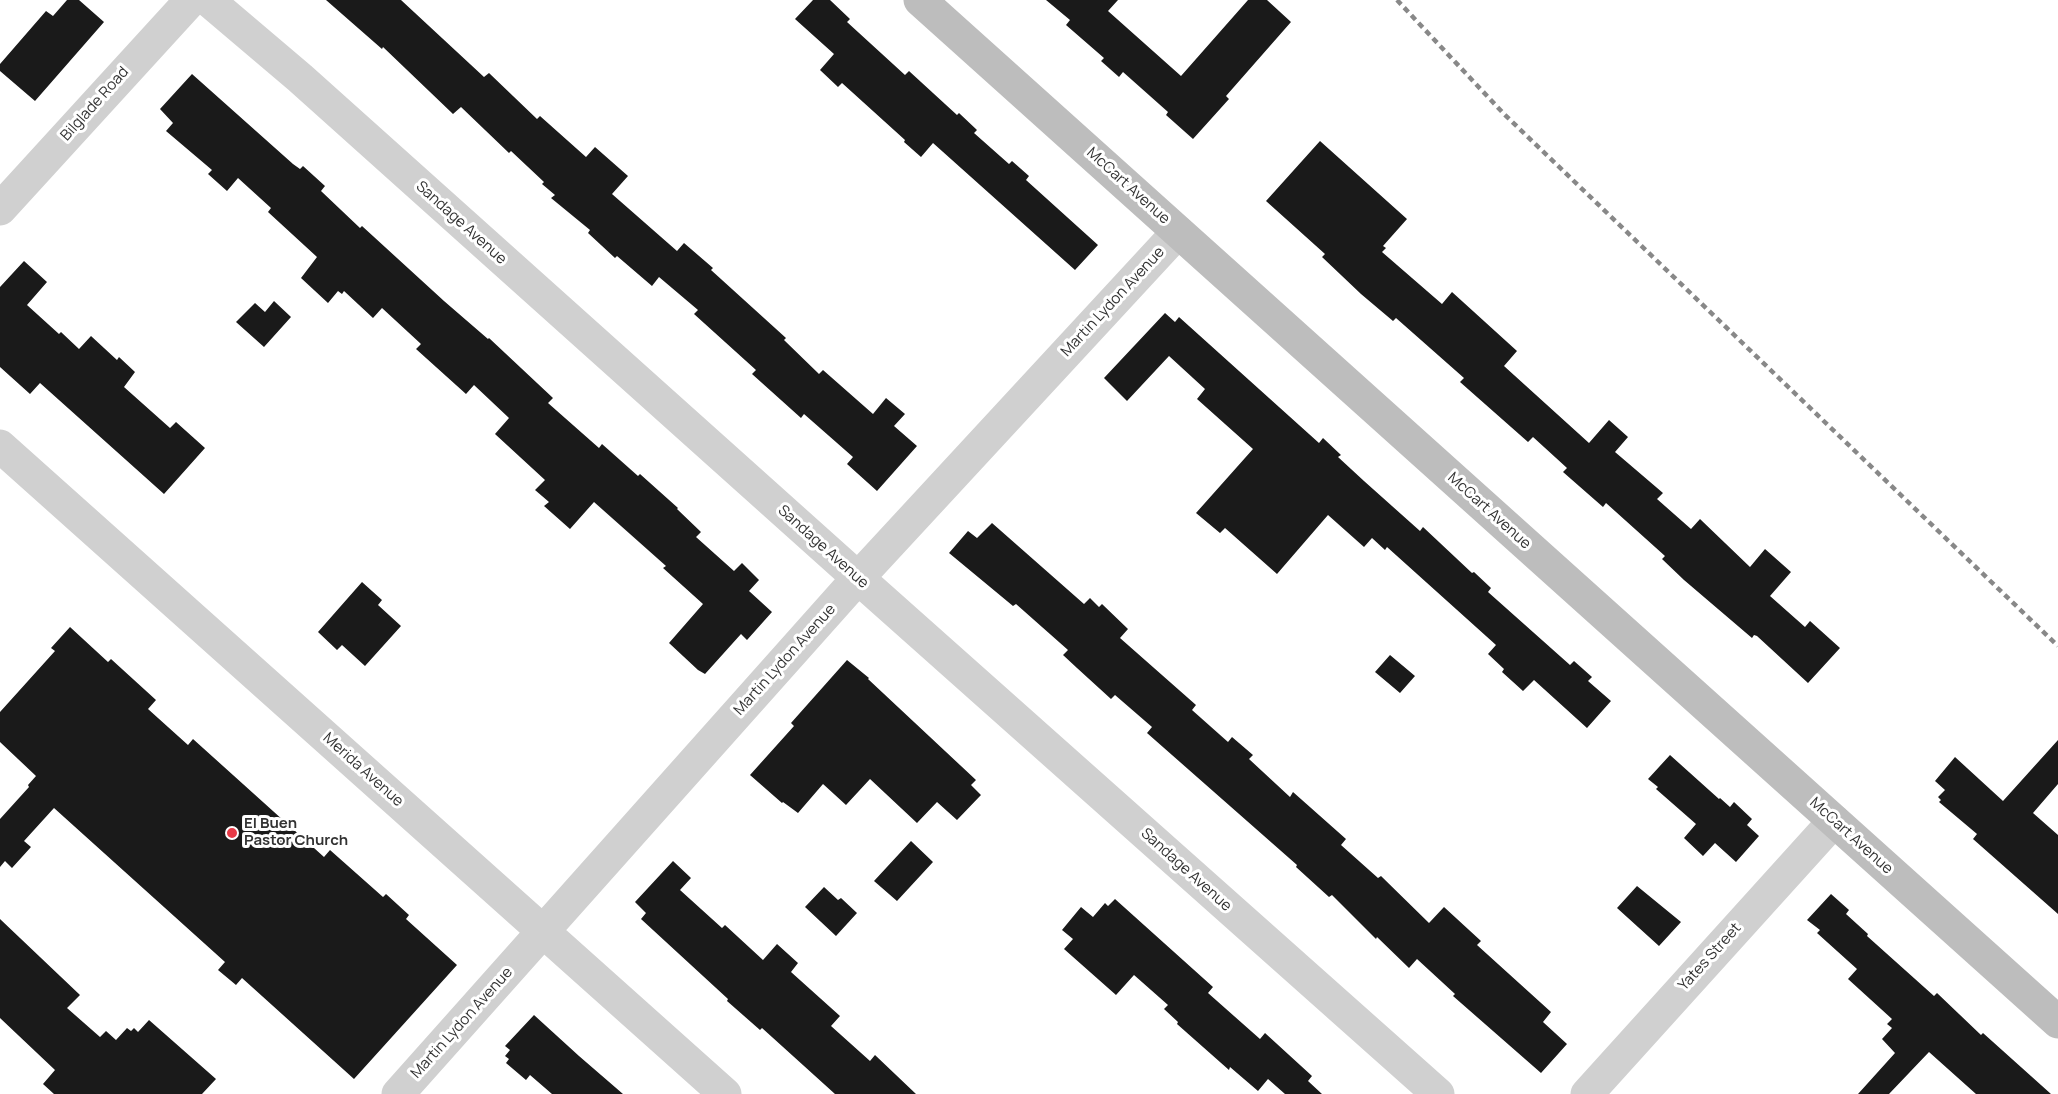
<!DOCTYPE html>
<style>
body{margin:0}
canvas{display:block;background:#fff}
</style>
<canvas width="2058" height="1094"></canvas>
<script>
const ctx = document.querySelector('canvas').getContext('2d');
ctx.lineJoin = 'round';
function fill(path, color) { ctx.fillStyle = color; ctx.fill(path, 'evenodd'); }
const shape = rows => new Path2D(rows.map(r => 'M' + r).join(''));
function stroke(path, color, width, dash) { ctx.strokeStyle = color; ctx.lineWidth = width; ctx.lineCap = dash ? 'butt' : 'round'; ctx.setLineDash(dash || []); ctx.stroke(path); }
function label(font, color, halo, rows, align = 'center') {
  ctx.font = font + ' Manrope,sans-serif'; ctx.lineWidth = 6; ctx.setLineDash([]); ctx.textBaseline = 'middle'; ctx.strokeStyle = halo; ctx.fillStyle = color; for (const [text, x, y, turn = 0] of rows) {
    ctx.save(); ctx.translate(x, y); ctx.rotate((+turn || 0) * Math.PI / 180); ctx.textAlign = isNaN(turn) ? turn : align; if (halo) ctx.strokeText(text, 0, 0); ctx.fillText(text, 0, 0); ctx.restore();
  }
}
fill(shape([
 [67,0,79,0,104,22,35,101,0,71,0,64,46,11,53,16],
 [326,0,401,0,484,77,489,73,537,119,540,116,586,157,595,147,628,176,612,194,677,251,684,243,713,268,711,270,786,338,784,340,819,374,823,370,873,414,886,398,905,414,894,426,917,446,877,491,847,464,853,457,804,414,801,418,752,374,756,370,694,314,698,310,659,277,652,286,617,256,615,258,588,233,590,230,551,198,555,195,542,184,544,182,511,151,509,153,461,107,453,114,383,47,382,49],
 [813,0,830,0,850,19,847,22,905,75,909,71,957,115,959,113,977,130,974,133,1009,164,1012,161,1029,176,1026,180,1098,245,1075,270,933,143,921,157,904,142,905,140,842,83,838,87,820,70,834,54,795,19],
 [1046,0,1118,0,1108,11,1181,76,1248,0,1267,0,1291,22,1226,96,1229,99,1193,139,1166,115,1168,112,1123,72,1119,77,1101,61,1104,58,1066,25,1070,20],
 [192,74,293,164,300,169,303,166,325,186,321,191,360,228,362,226,444,301,488,339,489,338,553,398,548,403,599,448,602,444,638,476,640,474,678,508,677,509,701,532,696,537,734,571,742,563,759,580,749,591,772,612,747,640,741,634,705,674,698,670,669,643,703,604,663,568,666,566,594,502,570,529,544,506,549,502,535,490,545,480,495,434,509,418,474,385,466,394,416,349,421,344,382,308,373,318,344,291,342,294,338,291,328,303,301,278,317,257,268,212,271,208,238,178,227,191,208,174,212,170,166,131,173,123,160,109],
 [1320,141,1407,219,1383,246,1386,248,1382,252,1442,304,1452,292,1517,351,1504,366,1589,443,1609,420,1628,437,1615,452,1663,493,1657,499,1691,529,1700,519,1750,567,1765,549,1791,572,1770,596,1805,627,1810,621,1840,648,1808,683,1757,636,1754,635,1752,638,1684,580,1662,559,1665,556,1606,503,1603,507,1563,472,1567,468,1533,437,1528,442,1460,382,1464,378,1396,318,1393,321,1361,294,1322,257,1325,254,1266,201],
 [24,261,47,282,27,305,59,334,61,332,79,349,91,336,117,360,119,357,135,372,124,387,170,428,176,422,205,448,164,494,40,383,30,394,0,367,0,287],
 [274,301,291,317,264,347,236,322,255,303,265,312],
 [1165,313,1175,322,1179,317,1319,443,1323,438,1341,455,1338,457,1364,481,1420,531,1423,527,1472,573,1474,572,1491,588,1488,592,1570,665,1574,661,1592,677,1588,681,1611,701,1587,728,1534,680,1523,691,1502,672,1504,669,1488,654,1496,645,1387,547,1385,550,1372,538,1364,547,1328,515,1277,574,1225,528,1220,533,1196,513,1253,449,1197,399,1205,389,1169,356,1127,401,1104,378],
 [992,523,1084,604,1090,598,1099,607,1102,604,1128,629,1120,638,1196,705,1192,710,1228,742,1232,737,1253,755,1249,759,1290,797,1293,792,1346,839,1341,845,1378,878,1381,876,1429,923,1444,907,1481,941,1477,945,1551,1012,1543,1022,1567,1044,1541,1073,1453,996,1455,994,1417,959,1409,968,1377,937,1376,939,1332,895,1329,897,1296,867,1297,865,1147,733,1152,727,1115,695,1111,699,1077,668,1063,655,1068,650,1016,604,1013,606,949,553,968,531,977,538],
 [362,582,382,600,378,605,401,626,365,666,342,645,337,650,318,632],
 [70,627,108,662,111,659,156,700,148,709,188,745,193,739,324,857,330,850,383,897,386,894,409,915,406,919,457,965,354,1079,242,978,236,985,218,970,225,962,54,808,24,841,31,847,12,868,5,861,0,867,0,819,29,787,28,785,36,776,0,742,0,712,55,651,51,648],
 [1390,655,1415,676,1400,693,1375,672],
 [847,660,869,678,868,679,976,780,971,785,981,795,957,820,937,802,917,823,870,779,846,805,823,784,798,813,783,802,782,803,750,775,794,726,791,723],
 [2058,740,2058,784,2033,813,2058,835,2058,914,1973,839,1977,834,1939,802,1941,800,1938,797,1945,790,1935,781,1955,757,2003,801],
 [1670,755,1719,799,1720,798,1730,807,1734,802,1752,819,1747,825,1759,836,1736,862,1715,843,1703,856,1684,838,1696,824,1656,789,1658,787,1648,779],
 [911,841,933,862,897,901,874,881],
 [673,861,691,878,680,890,722,928,725,925,763,960,777,944,798,963,791,972,840,1016,831,1026,870,1061,875,1055,916,1094,835,1094,762,1028,760,1030,727,1001,728,999,641,919,646,913,635,902],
 [1637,886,1681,922,1659,946,1617,908],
 [824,887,838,900,841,898,857,913,836,936,805,907],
 [1831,894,1849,910,1846,914,1868,934,1867,936,1934,996,1937,993,1981,1035,1983,1033,2051,1094,1976,1094,1929,1052,1889,1094,1858,1094,1895,1053,1882,1039,1892,1028,1887,1024,1892,1019,1848,979,1857,969,1817,933,1820,930,1807,920],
 [1115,899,1213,987,1208,993,1260,1039,1265,1033,1312,1076,1308,1081,1322,1094,1285,1094,1268,1079,1258,1091,1230,1067,1229,1070,1177,1024,1178,1022,1164,1009,1168,1005,1134,975,1116,995,1064,949,1073,939,1062,930,1081,907,1093,917,1105,903,1108,906],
 [0,919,80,995,67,1008,100,1037,106,1031,116,1040,127,1028,131,1031,134,1028,138,1032,149,1020,216,1079,202,1094,54,1094,43,1084,55,1070,0,1018],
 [534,1015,579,1056,623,1094,552,1094,530,1075,526,1080,506,1063,509,1059,505,1056,510,1050,505,1046]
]), '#1a1a1a');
stroke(shape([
 [208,0,300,78,858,578,1438,1094],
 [0,446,725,1094],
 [398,1094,858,578,1178,232],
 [1587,1094,1834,821]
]), '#d0d0d0', 33);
stroke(shape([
 [0,209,191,0]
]), '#d0d0d0', 33);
stroke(shape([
 [920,0,2058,1022]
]), '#bdbdbd', 33);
stroke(shape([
 [1397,0,1504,114,2058,646]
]), '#888', 4.5, [6, 4.5]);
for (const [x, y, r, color] of [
 [232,833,6,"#e63946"]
]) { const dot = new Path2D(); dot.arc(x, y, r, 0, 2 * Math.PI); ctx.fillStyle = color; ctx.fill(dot); stroke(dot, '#fff', 2); }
label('15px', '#333', '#fff', [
 ["Bilglade Road",95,104,-48],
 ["McCart Avenue",1128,186,42],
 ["Sandage Avenue",461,223,42],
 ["Martin Lydon Avenue",1113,302,-47],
 ["McCart Avenue",1489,511,42],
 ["Sandage Avenue",823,547,42],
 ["Martin Lydon Avenue",785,660,-48],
 ["Merida Avenue",363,770,42],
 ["McCart Avenue",1851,836,42],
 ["Sandage Avenue",1186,870,42],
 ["Yates Street",1710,957,-48],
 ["Martin Lydon Avenue",462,1023,-48]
]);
label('bold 15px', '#333', '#fff', [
 ["El Buen",244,824],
 ["Pastor Church",244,841]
], 'left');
</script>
